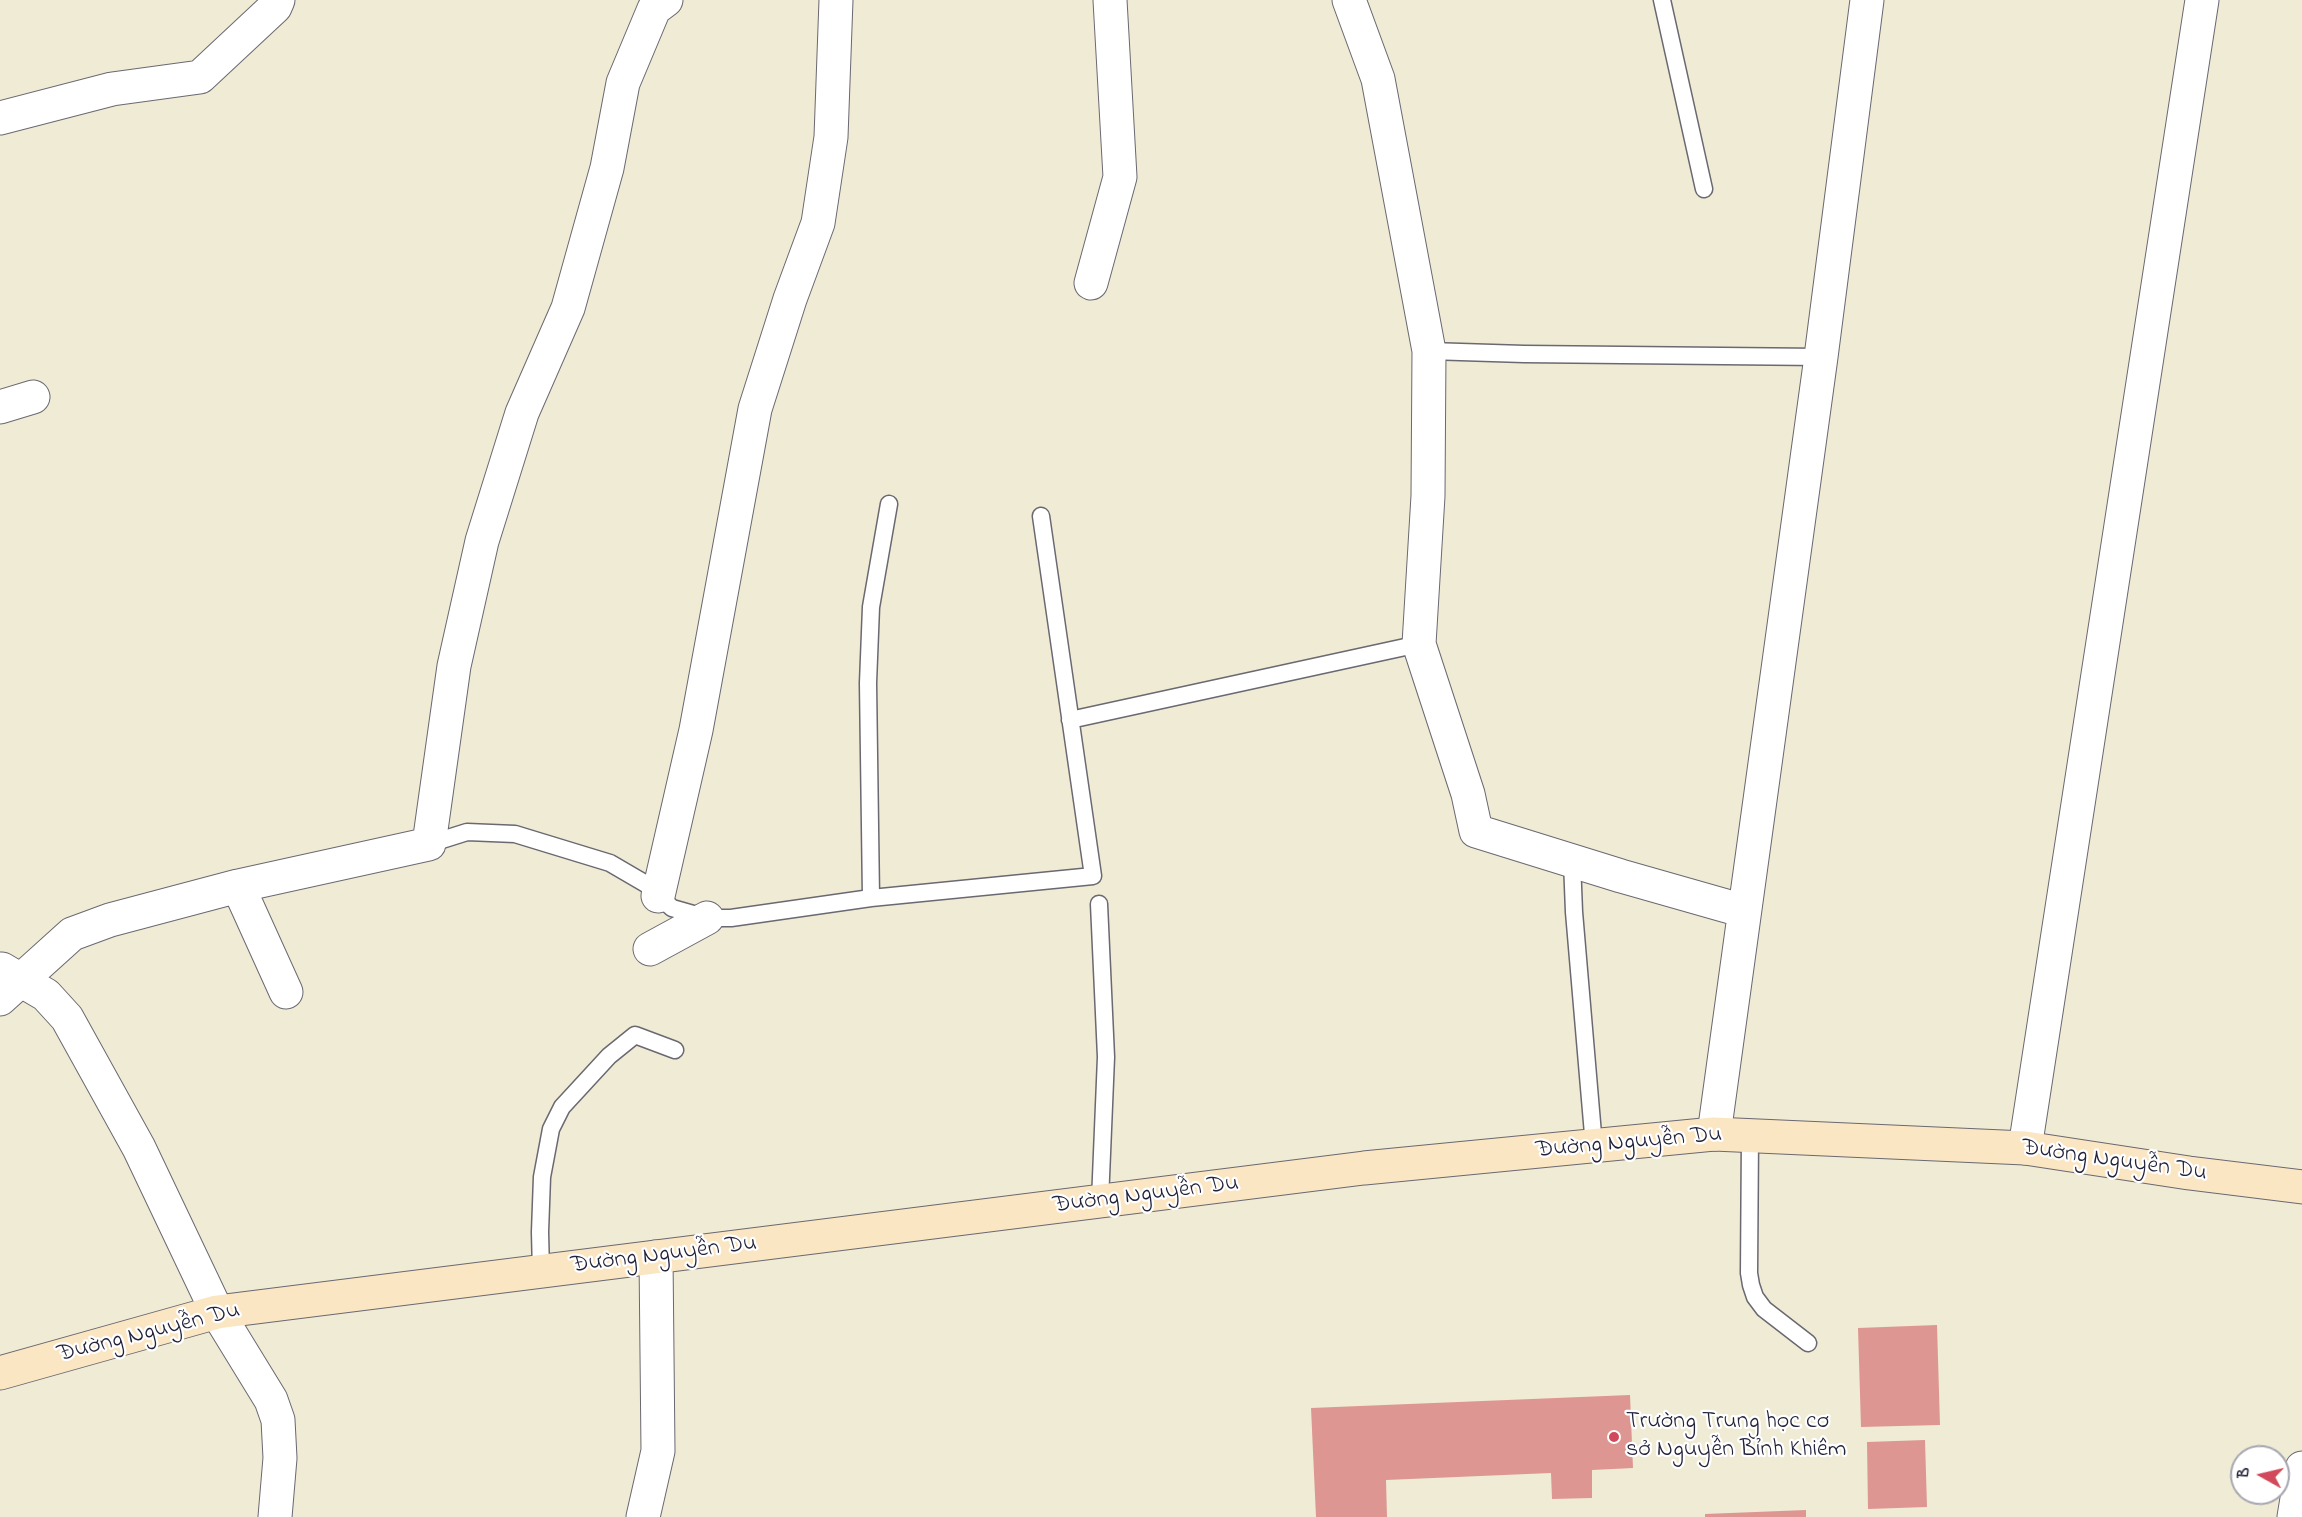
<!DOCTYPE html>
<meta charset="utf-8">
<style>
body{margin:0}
#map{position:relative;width:2302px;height:1517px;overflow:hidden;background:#f0ebd4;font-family:"Indie Flower",sans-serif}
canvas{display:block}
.north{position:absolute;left:2230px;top:1445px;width:60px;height:60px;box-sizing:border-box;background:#fff;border:2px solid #a7a7b1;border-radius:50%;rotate:278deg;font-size:16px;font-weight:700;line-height:24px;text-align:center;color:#22223b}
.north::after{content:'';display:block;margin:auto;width:21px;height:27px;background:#d1495b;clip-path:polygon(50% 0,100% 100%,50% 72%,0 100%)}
</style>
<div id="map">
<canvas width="2302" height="1517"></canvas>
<div class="north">B</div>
</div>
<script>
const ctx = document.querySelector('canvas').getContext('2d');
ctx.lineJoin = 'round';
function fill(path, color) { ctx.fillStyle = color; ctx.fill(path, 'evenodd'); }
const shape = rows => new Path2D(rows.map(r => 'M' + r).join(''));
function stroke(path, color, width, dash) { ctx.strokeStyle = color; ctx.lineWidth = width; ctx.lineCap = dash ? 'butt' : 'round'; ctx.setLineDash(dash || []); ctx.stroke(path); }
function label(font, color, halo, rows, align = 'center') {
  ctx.font = font + ' "Indie Flower",sans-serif'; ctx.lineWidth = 4.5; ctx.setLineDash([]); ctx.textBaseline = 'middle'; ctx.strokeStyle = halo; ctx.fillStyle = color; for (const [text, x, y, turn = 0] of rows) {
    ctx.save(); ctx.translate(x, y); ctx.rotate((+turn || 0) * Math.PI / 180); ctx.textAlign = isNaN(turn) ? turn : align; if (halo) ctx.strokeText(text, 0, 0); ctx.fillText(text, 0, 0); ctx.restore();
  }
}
fill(shape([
 [1937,1325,1940,1425,1861,1427,1858,1328],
 [1630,1395,1633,1468,1592,1470,1592,1498,1552,1499,1551,1473,1386,1480,1387,1517,1316,1517,1311,1408],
 [1925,1440,1927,1507,1868,1509,1867,1442],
 [1806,1510,1806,1517,1705,1517,1705,1514]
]), '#dd9692');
const service = shape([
 [1662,0,1704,189],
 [1429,351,1524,354,1821,357],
 [1070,720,1419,644],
 [429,844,467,832,515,834,610,863,646,884,672,908,707,918,731,918,871,898,1093,876,1041,516],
 [1572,861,1574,912,1594,1146],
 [871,898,868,683,871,607,889,504],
 [1099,904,1106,1057,1100,1201],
 [1750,1136,1749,1273,1751,1285,1755,1297,1764,1309,1808,1343],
 [541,1272,540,1232,542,1177,551,1129,562,1107,609,1056,635,1035,675,1050]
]);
const minor = shape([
 [1349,0,1378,79,1429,351,1428,496,1419,644,1468,794,1476,831,1621,876,1744,911],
 [0,118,112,89,200,77,275,7,278,0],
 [1091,283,1120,177,1110,0],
 [0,407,33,397],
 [238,886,286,992],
 [658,896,696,730,755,409,790,299,818,223,831,137,836,0],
 [650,949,707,918],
 [2,969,46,995,67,1018,139,1148,217,1312,271,1400,278,1420,280,1458,275,1517],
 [0,999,72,934,110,920,238,886,429,844,454,666,482,541,522,413,568,308,607,168,623,83,654,9,666,0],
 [1714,1134,1821,357,1867,0],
 [2025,1148,2202,0],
 [643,1517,658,1451,656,1257],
 [2294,1517,2302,1468]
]);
const secondary = shape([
 [0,1373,217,1312,1364,1168,1714,1134,2025,1148,2189,1173,2302,1187]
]);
stroke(service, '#6a6871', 19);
stroke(minor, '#6a6871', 35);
stroke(secondary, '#6a6871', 35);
stroke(service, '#fff', 16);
stroke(minor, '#fff', 33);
stroke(secondary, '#fbe6c4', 33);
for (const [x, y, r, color] of [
 [1614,1437,6,"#d1495b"]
]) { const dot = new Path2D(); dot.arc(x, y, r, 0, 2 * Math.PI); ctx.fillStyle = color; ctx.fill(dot); stroke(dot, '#fff', 2); }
label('24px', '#22223b', '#fff', [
 ["Đường Nguyễn Du",1629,1144,-5],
 ["Đường Nguyễn Du",2114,1162,8],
 ["Đường Nguyễn Du",1146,1196,-7],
 ["Đường Nguyễn Du",664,1256,-7],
 ["Đường Nguyễn Du",149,1334,-14]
]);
label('24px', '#22223b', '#fff', [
 ["Trường Trung học cơ",1626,1423],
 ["sở Nguyễn Bỉnh Khiêm",1626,1451]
], 'left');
</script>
